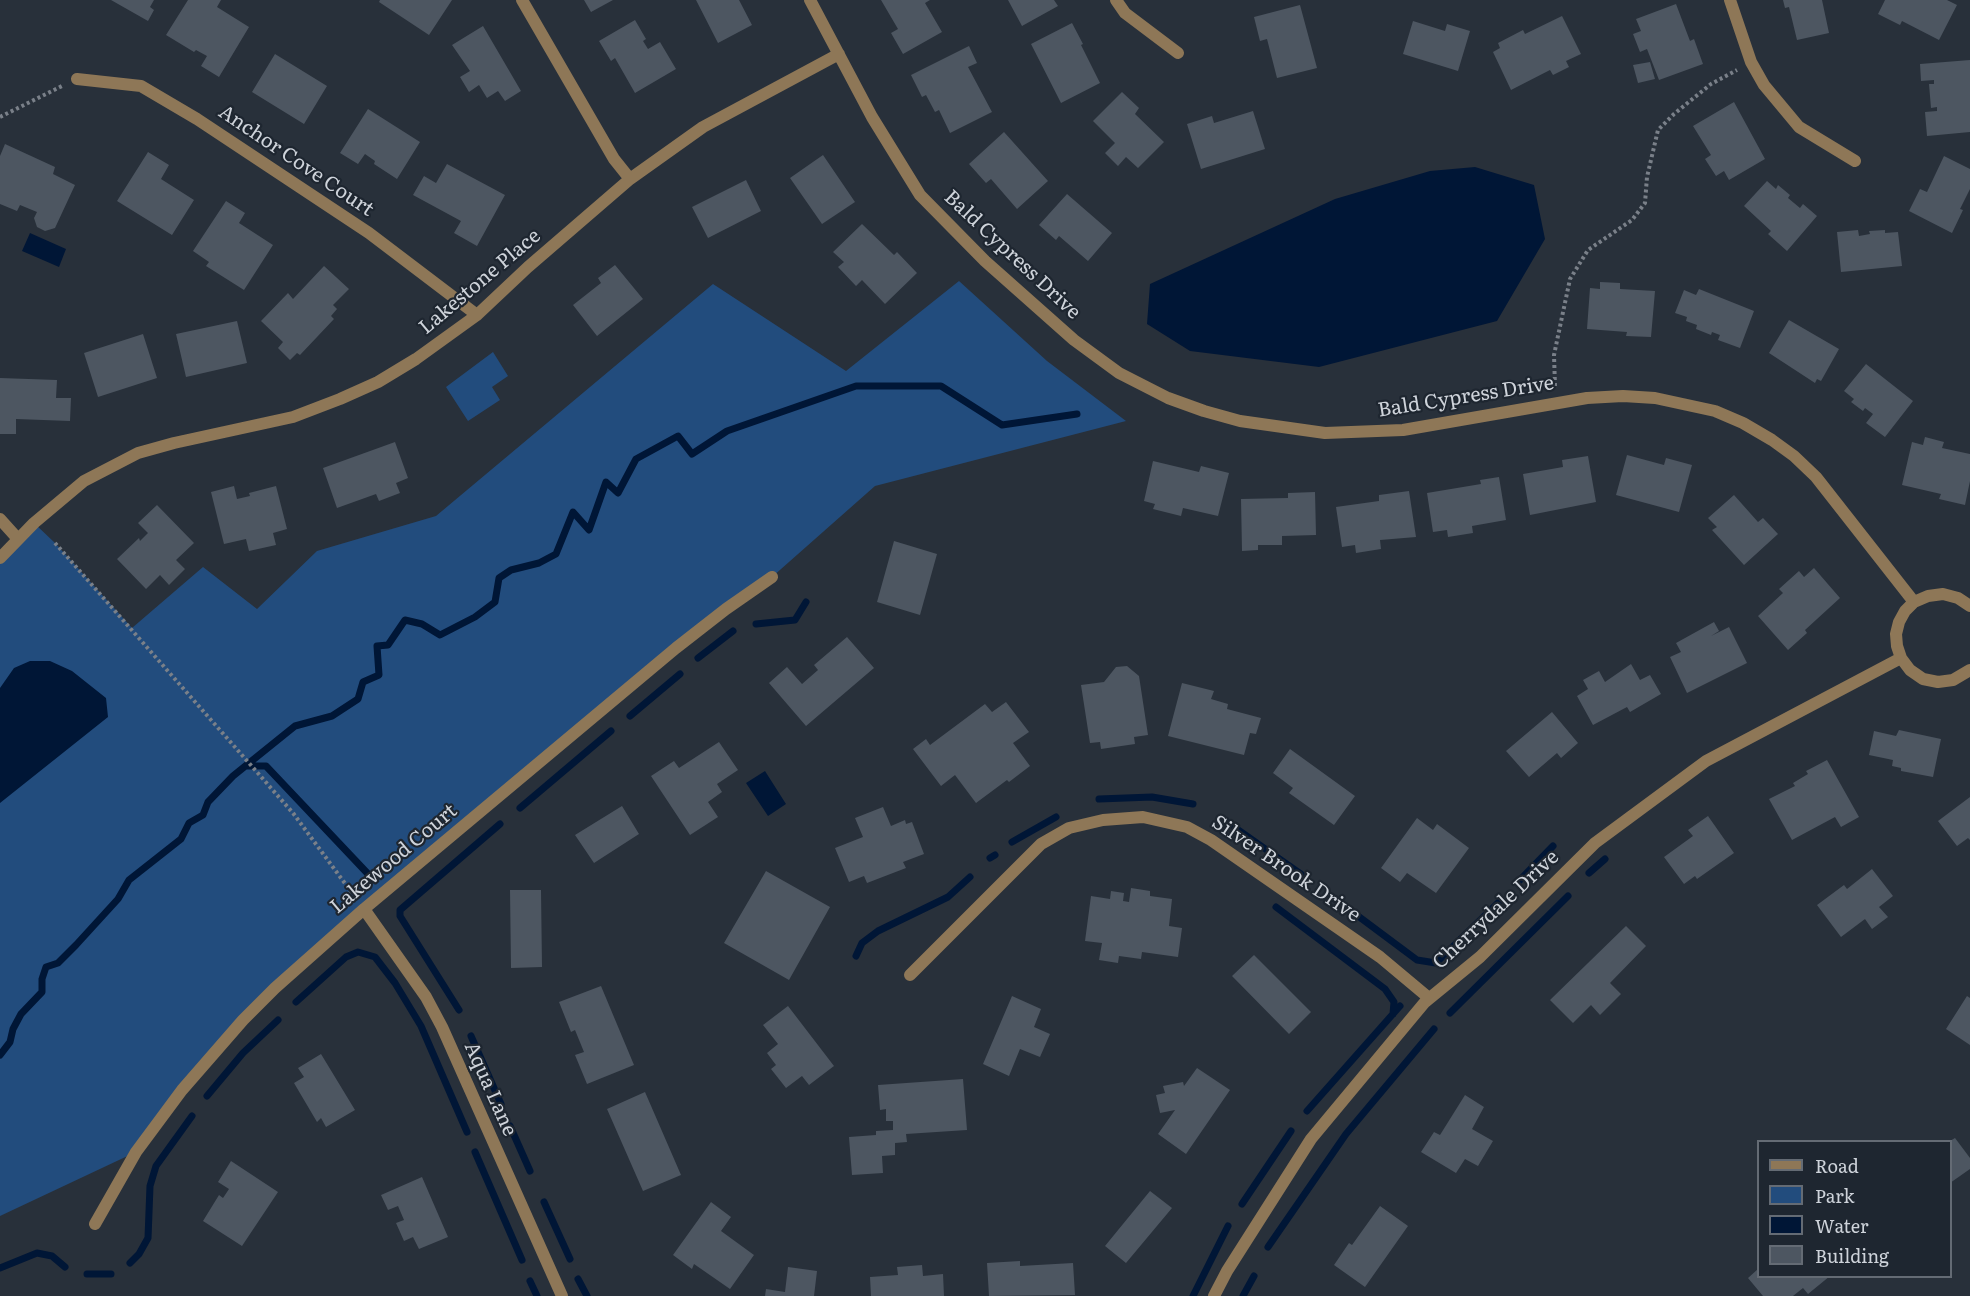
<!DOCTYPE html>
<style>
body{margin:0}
#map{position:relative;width:1970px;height:1296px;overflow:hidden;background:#28303a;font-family:Literata,serif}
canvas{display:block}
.legend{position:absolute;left:1757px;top:1140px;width:195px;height:138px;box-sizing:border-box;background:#1e2630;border:2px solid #646b74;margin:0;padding:8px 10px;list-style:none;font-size:18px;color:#ced3da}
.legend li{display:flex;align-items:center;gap:12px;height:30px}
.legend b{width:30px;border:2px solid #646b74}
</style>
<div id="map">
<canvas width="1970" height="1296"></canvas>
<ul class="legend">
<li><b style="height:8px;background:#8e7757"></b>Road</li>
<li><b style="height:16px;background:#224c7d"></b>Park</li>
<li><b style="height:16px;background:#001636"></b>Water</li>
<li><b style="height:16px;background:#4d5661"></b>Building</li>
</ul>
</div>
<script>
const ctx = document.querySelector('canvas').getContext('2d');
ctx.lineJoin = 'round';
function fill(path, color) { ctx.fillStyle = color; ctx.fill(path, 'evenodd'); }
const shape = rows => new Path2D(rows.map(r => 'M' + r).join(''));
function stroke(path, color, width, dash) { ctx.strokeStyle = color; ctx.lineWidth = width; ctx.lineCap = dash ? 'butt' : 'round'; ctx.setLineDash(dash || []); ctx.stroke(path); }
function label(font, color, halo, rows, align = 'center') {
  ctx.font = font + ' Literata,serif'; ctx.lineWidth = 4.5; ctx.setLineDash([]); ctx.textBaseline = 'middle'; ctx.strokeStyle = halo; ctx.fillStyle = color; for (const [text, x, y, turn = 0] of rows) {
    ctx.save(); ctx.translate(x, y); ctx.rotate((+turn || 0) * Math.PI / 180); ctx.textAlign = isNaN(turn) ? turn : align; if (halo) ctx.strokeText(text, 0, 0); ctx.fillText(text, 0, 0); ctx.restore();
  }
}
fill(shape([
 [959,281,1047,361,1126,421,875,486,772,577,726,609,275,988,136,1152,0,1216,0,558,34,523,55,543,132,628,203,567,257,609,317,551,436,516,713,284,846,371],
 [493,352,508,376,492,387,500,400,468,421,446,387]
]), '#224c7d');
fill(shape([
 [1475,167,1534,185,1545,239,1497,321,1319,367,1190,351,1147,324,1150,284,1335,199,1430,171],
 [30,233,66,249,59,267,22,251],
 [30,661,50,661,72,671,106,698,108,717,0,803,0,688,14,668],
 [765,771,786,804,768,816,746,783]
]), '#001636');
stroke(shape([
 [756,624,795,620,806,602],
 [698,658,733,631],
 [630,716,680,674],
 [246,766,266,766,370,876],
 [1099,799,1152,797,1193,804],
 [520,808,611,731],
 [1227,822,1301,874],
 [1012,842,1056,817],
 [990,858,995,855],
 [1589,873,1605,859],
 [1519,881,1553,846],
 [1327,894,1335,899],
 [1276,907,1385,989,1394,1002,1393,1014],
 [1354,913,1417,960,1436,963,1501,900],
 [856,956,862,943,878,931,948,897,970,877],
 [296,1002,346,957,358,952,375,957,395,983,421,1026,467,1132],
 [459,1010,400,916,400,910,500,824],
 [1450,1013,1568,896],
 [471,1036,501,1104],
 [0,1055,10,1042,13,1029,21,1014,42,992,42,979,46,967,58,963,76,945,118,899,129,880,181,839,189,823,203,815,208,802,233,776,295,726,332,716,358,699,363,682,379,675,377,646,388,645,405,620,422,624,440,635,475,617,495,602,499,578,511,570,539,563,556,554,573,512,589,530,606,482,618,493,636,459,678,436,692,454,727,431,856,386,941,386,1002,425,1077,414],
 [207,1096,243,1053,278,1020],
 [1307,1111,1400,1006],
 [510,1126,530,1171],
 [475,1152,522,1260],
 [544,1202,570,1259],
 [1242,1204,1291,1131],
 [1268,1247,1346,1134,1434,1029],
 [130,1263,139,1254,148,1238,150,1186,156,1166,192,1116],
 [0,1268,37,1253,52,1256,65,1267],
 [87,1274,111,1274],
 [578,1279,587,1296],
 [530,1281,537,1296],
 [1193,1296,1228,1226],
 [1243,1296,1254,1276]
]), '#001636', 7);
fill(shape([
 [111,0,154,0,150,7,154,10,148,21],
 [188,0,221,0,217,7,249,27,219,77,201,66,207,56,196,50,194,52,166,35],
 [380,0,452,0,429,35,379,2],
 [584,0,613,0,591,12],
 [696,0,739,0,752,25,718,43],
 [881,0,930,0,925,3,942,32,903,54,891,33,898,29],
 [1008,0,1054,0,1058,6,1022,26],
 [1783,0,1822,0,1829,33,1797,40,1789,7,1785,8],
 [1885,0,1947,0,1957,5,1939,40,1902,21,1900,25,1878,14],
 [1676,4,1690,41,1694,39,1703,64,1659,80,1647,49,1640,52,1633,34,1641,31,1636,19],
 [1300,5,1317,68,1277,78,1267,39,1260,41,1254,17],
 [1562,16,1581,54,1566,61,1569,67,1553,75,1550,70,1511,90,1493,52,1500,48,1498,43,1523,30,1525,34],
 [635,20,646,39,643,41,648,49,660,42,676,69,635,93,615,58,611,61,599,41],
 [1413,21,1445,31,1447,24,1470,31,1458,71,1403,54],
 [1072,23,1083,44,1081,45,1100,83,1061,103,1031,44],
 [483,26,521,91,505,101,498,91,487,98,479,85,469,92,460,77,470,71,452,45],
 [969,46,977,63,968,67,992,112,950,133,939,110,935,112,926,95,922,97,911,75],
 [275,54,327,86,304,124,252,92],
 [1970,60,1970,132,1927,136,1925,112,1937,111,1937,107,1931,108,1929,84,1934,84,1934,80,1921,81,1920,64],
 [1650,62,1655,79,1638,83,1633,65],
 [1122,92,1139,108,1135,114,1164,142,1138,168,1126,157,1118,166,1105,153,1115,143,1093,121],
 [1734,102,1765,159,1729,180,1724,171,1716,176,1705,159,1711,155,1693,126],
 [368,109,420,142,397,179,374,164,375,161,365,154,358,164,340,153],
 [1253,111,1265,149,1201,169,1187,124,1212,116,1214,123],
 [1004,132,1048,181,1017,209,991,179,986,183,969,164],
 [5,144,55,167,53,174,75,185,55,228,45,231,37,227,34,218,37,212,20,205,17,211,0,204,0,156],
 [148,152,169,165,161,179,194,200,172,235,117,201],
 [823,155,855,202,822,224,790,178],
 [1944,156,1970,169,1970,189,1960,209,1963,210,1952,233,1909,211,1920,189,1927,192],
 [447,164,505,195,477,246,454,233,461,221,413,195,424,176,436,183],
 [746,180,761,211,708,238,692,207],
 [1767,181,1776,189,1778,185,1790,195,1788,198,1800,208,1803,204,1817,216,1787,251,1768,234,1771,231,1744,206],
 [1067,194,1112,233,1088,261,1059,236,1056,240,1039,225],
 [226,201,245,213,239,223,273,245,244,290,206,266,209,262,193,251],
 [862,224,894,255,897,252,917,273,885,304,862,280,856,286,838,267,844,262,833,252],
 [1858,230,1859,236,1870,234,1869,231,1885,230,1885,233,1898,232,1902,266,1841,272,1837,232],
 [615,265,643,299,597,336,573,305,601,283,598,278],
 [324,266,349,289,333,305,337,309,331,316,334,319,300,355,297,353,290,360,278,348,283,342,261,321,288,293,293,299],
 [1600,282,1620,283,1620,289,1655,291,1651,337,1626,336,1627,332,1587,329,1590,288,1600,289],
 [1699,289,1754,311,1740,348,1718,340,1720,335,1712,332,1711,335,1696,329,1697,325,1686,321,1687,317,1675,313,1684,290,1696,295],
 [1789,320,1839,349,1821,381,1817,379,1815,383,1769,353],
 [237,321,247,363,186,377,176,334],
 [143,334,157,378,98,397,84,353],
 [1866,364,1913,401,1885,437,1866,423,1873,414,1865,408,1863,411,1851,402,1854,399,1844,391],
 [0,378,57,380,56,398,71,398,70,421,16,419,16,434,0,434],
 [1925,437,1944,442,1942,448,1970,454,1970,481,1965,505,1939,499,1941,494,1902,485,1912,442,1923,445],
 [395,442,408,478,396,483,400,493,379,501,376,494,337,508,323,468],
 [1627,455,1664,465,1666,458,1692,465,1679,512,1616,495],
 [1588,456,1596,502,1530,515,1523,474,1563,467,1562,460],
 [1153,461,1199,472,1201,466,1229,473,1218,516,1183,508,1181,516,1153,509,1155,504,1144,501],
 [1499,477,1506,520,1472,526,1473,533,1448,537,1447,530,1433,532,1427,493,1481,484,1480,480],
 [234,486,237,499,250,496,249,493,276,486,287,529,273,533,276,545,249,551,246,539,224,544,211,492],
 [1409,491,1416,537,1380,540,1381,549,1356,553,1355,545,1342,547,1336,507,1379,501,1379,495],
 [1315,492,1316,535,1282,536,1282,545,1258,545,1258,550,1242,551,1241,499,1288,498,1288,493],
 [1734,495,1758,522,1763,518,1778,534,1744,565,1712,530,1717,527,1708,518],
 [157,505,194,543,176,560,185,569,169,585,160,575,146,589,117,559,139,538,140,541,148,533,138,523],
 [894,541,937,554,920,615,877,602],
 [1814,568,1840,598,1805,630,1807,633,1788,650,1758,616,1783,593,1779,589,1799,571,1804,577],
 [1714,622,1719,631,1711,636,1729,627,1747,663,1687,693,1670,657,1681,652,1676,643],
 [847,637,874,668,806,726,769,683,787,667,802,684,818,670,814,665],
 [1631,664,1640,680,1650,675,1661,694,1630,712,1627,707,1593,725,1577,696,1588,689,1583,680,1599,671,1605,682],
 [1127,666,1139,676,1148,735,1134,737,1135,744,1101,749,1100,742,1090,743,1081,685,1104,682,1116,667],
 [1182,683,1214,691,1211,699,1228,704,1227,709,1261,718,1256,734,1250,733,1244,755,1168,736],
 [1006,702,1029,732,1013,743,1030,766,1009,782,1007,780,976,803,955,775,941,786,913,749,926,739,930,745,985,704,992,712],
 [1552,712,1578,743,1561,758,1557,753,1529,777,1506,751],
 [1899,730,1941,739,1933,777,1901,771,1901,768,1892,766,1893,760,1869,755,1874,731,1896,736],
 [719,742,738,770,717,784,722,792,708,802,718,817,690,835,651,776,674,761,679,768],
 [1290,749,1355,796,1334,825,1289,793,1293,788,1273,773],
 [1827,760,1859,817,1841,827,1835,817,1792,840,1769,799,1795,786,1793,783,1808,774,1806,771],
 [1970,797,1970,840,1968,838,1957,846,1938,821],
 [622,806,639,834,594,863,575,835],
 [883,807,891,826,905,820,906,824,912,822,924,854,903,862,906,868,867,883,864,876,849,882,835,848,863,837,855,818],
 [1708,816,1734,853,1697,879,1695,876,1684,884,1664,857,1693,836,1688,830],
 [1417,818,1433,830,1437,824,1469,848,1436,893,1407,873,1400,882,1381,868],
 [1872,869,1893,896,1879,907,1888,917,1872,929,1865,919,1841,937,1817,905,1844,885,1847,889],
 [766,871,830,907,789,980,724,943],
 [1131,888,1150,891,1150,896,1172,899,1169,926,1182,928,1178,957,1142,952,1141,959,1119,956,1118,963,1099,960,1102,943,1085,941,1091,896,1110,899,1111,891,1124,893,1123,901,1129,902],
 [510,890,541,890,542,967,511,968],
 [1626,926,1646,946,1610,983,1621,994,1600,1015,1591,1005,1573,1023,1550,1000],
 [1254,955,1311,1012,1289,1034,1232,976],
 [601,986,634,1065,587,1084,575,1055,584,1052,575,1030,571,1032,559,1002],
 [1012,996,1041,1009,1034,1027,1050,1034,1040,1057,1020,1049,1009,1076,983,1064],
 [1967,996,1970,998,1970,1045,1946,1029],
 [788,1006,834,1066,809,1085,802,1076,786,1088,771,1069,776,1065,767,1053,778,1044,763,1025],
 [321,1054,355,1110,326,1127,321,1118,317,1122,294,1083,304,1077,298,1068],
 [1197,1068,1230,1090,1186,1154,1158,1134,1175,1110,1160,1113,1156,1095,1165,1093,1163,1086,1183,1082,1184,1086],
 [963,1079,967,1130,906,1134,907,1142,895,1143,895,1155,882,1156,883,1173,852,1175,849,1137,876,1135,876,1131,893,1130,893,1121,886,1121,886,1109,880,1110,878,1085],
 [645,1092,681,1175,643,1191,607,1109],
 [1465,1095,1484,1107,1472,1129,1493,1141,1478,1166,1465,1159,1456,1173,1421,1152,1434,1132,1440,1135],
 [1955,1138,1970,1158,1970,1169,1950,1183,1950,1141],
 [231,1161,278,1192,242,1246,203,1221,219,1195,223,1198,229,1189,218,1182],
 [422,1177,448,1237,419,1249,413,1237,404,1241,396,1223,404,1220,398,1206,388,1210,381,1195],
 [1150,1191,1172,1208,1126,1263,1105,1246],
 [711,1202,731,1217,721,1231,754,1255,730,1289,694,1264,692,1269,673,1255],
 [1380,1206,1408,1226,1365,1287,1334,1265,1349,1243,1352,1245],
 [1020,1261,1020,1266,1073,1263,1075,1295,989,1296,987,1263],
 [922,1265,923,1276,943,1274,944,1296,871,1296,870,1277,898,1275,897,1267],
 [788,1267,817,1271,814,1296,765,1296,766,1289,785,1292],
 [1758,1269,1758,1276,1830,1276,1808,1294,1803,1288,1793,1296,1763,1296,1748,1278]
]), '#4d5661');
stroke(shape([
 [0,117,64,85],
 [1555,386,1554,355,1570,279,1588,250,1632,220,1645,203,1647,177,1658,130,1674,114,1711,84,1737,70],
 [55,543,293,813,355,897]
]), '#7a8089', 4, [3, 3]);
stroke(shape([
 [522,0,614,159,630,179],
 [810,0,872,117,920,195,985,261,1074,340,1119,373,1168,398,1204,411,1240,421,1325,433,1403,430,1587,398,1623,396,1655,398,1715,411,1743,423,1772,440,1794,456,1816,477,1914,602],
 [1116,0,1125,13,1178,53],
 [1730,0,1751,62,1764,85,1799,127,1855,161],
 [77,79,141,86,197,119,369,233,477,315],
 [0,519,18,539],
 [0,558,34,523,84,481,138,453,174,443,293,417,340,399,378,382,416,359,477,315,528,267,630,179,703,127,839,54],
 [1970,606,1958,598,1943,594,1928,596,1914,602,1905,611,1899,622,1896,634,1897,646,1901,658,1910,670,1923,679,1938,682,1953,680,1970,670],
 [364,909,426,997,442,1027,562,1296],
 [910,975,1041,844,1069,828,1103,820,1143,817,1187,827,1211,840,1380,957,1429,998],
 [95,1224,136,1152,182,1090,243,1020,275,988,364,909,676,648,726,609,772,577],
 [1214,1296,1227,1271,1311,1139,1425,1002,1480,957,1595,843,1706,761,1901,658]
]), '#8e7757', 12);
label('20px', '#ced3da', '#1e2630', [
 ["Anchor Cove Court",296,161,34],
 ["Bald Cypress Drive",1012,255,43],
 ["Lakestone Place",480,282,-40],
 ["Bald Cypress Drive",1466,397,-9],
 ["Lakewood Court",394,859,-40],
 ["Silver Brook Drive",1286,869,34],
 ["Cherrydale Drive",1496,910,-43],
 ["Aqua Lane",490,1089,66]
]);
</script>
